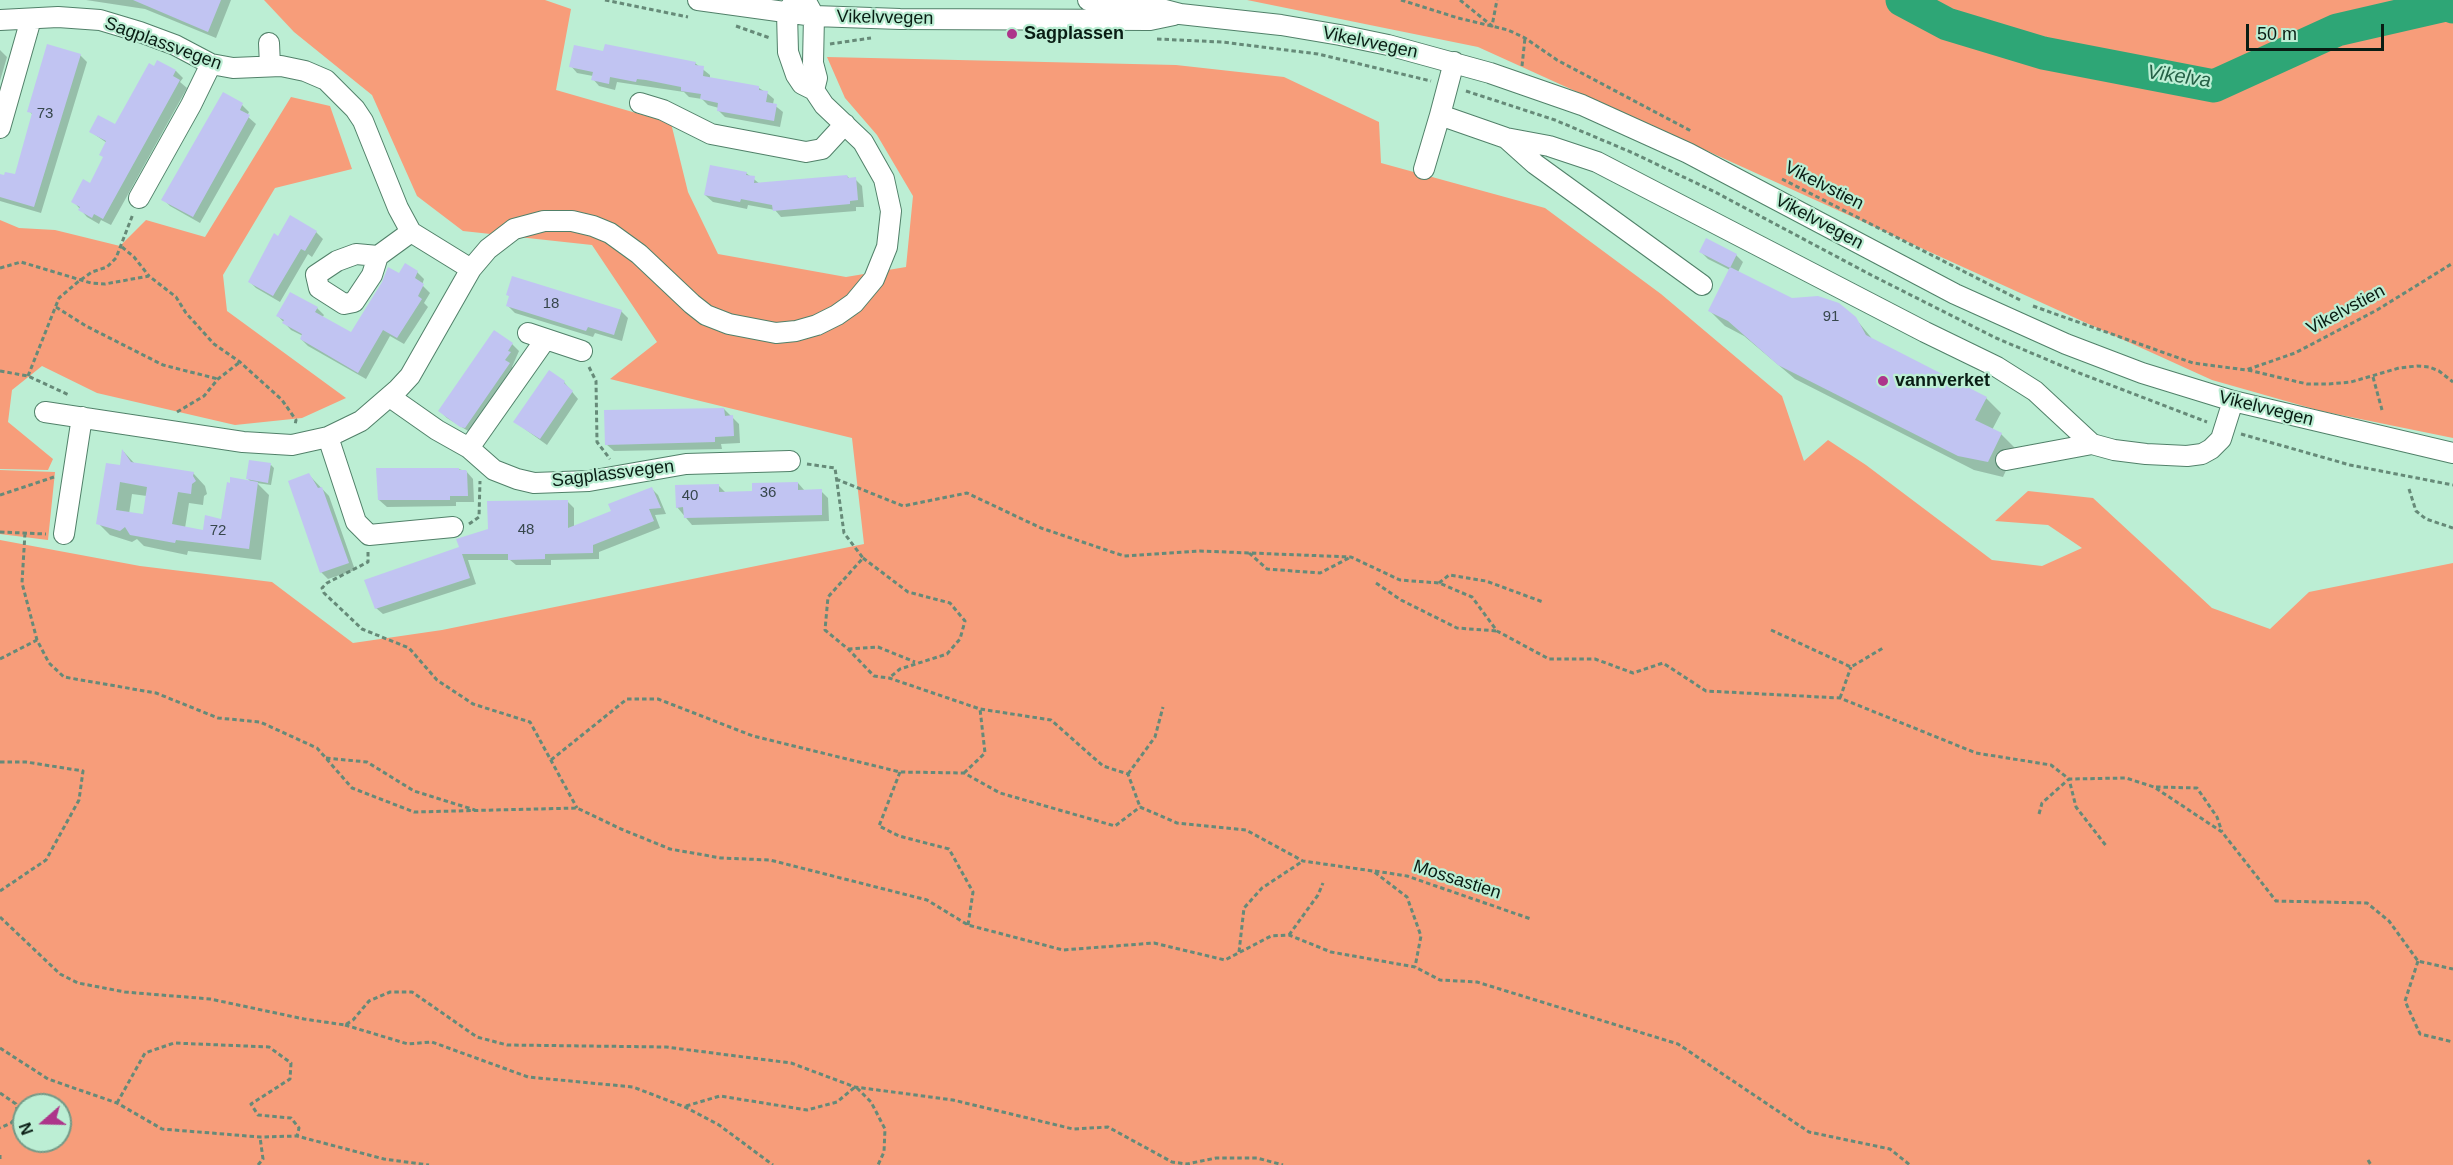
<!DOCTYPE html>
<style>
body{margin:0}
#map{position:relative;width:2453px;height:1165px;overflow:hidden;background:#bceed4;font-family:Arial,sans-serif}
canvas{display:block}
.north{position:absolute;left:12px;top:1093px;width:60px;height:60px;box-sizing:border-box;background:#bceed4;border:2px solid #749a87;border-radius:50%;rotate:250deg;font-size:16px;font-weight:700;line-height:24px;text-align:center;color:#091d14}
.north::after{content:'';display:block;margin:auto;width:21px;height:27px;background:#ad358a;clip-path:polygon(50% 0,100% 100%,50% 72%,0 100%)}
.scale{position:absolute;left:2246px;top:24px;width:138px;height:27px;box-sizing:border-box;border:3px solid #091d14;border-top:0;padding-left:8px;font-size:18px;line-height:21px;white-space:nowrap;color:#091d14;-webkit-text-stroke:4px #bceed4;paint-order:stroke}
</style>
<div id="map">
<canvas width="2453" height="1165"></canvas>
<div class="north">N</div>
<div class="scale">50 m</div>
</div>
<script>
const ctx = document.querySelector('canvas').getContext('2d');
ctx.lineJoin = 'round';
function fill(path, color) { ctx.fillStyle = color; ctx.fill(path, 'evenodd'); }
const shape = rows => new Path2D(rows.map(r => 'M' + r).join(''));
function stroke(path, color, width, dash) { ctx.strokeStyle = color; ctx.lineWidth = width; ctx.lineCap = dash ? 'butt' : 'round'; ctx.setLineDash(dash || []); ctx.stroke(path); }
function label(font, color, halo, rows, align = 'center') {
  ctx.font = font + ' Arial,sans-serif'; ctx.lineWidth = 4.5; ctx.setLineDash([]); ctx.textBaseline = 'middle'; ctx.strokeStyle = halo; ctx.fillStyle = color; for (const [text, x, y, turn = 0] of rows) {
    ctx.save(); ctx.translate(x, y); ctx.rotate((+turn || 0) * Math.PI / 180); ctx.textAlign = isNaN(turn) ? turn : align; if (halo) ctx.strokeText(text, 0, 0); ctx.fillText(text, 0, 0); ctx.restore();
  }
}
fill(shape([
 [264,0,545,0,571,9,556,90,671,123,688,192,718,254,846,277,906,267,913,196,877,135,845,98,827,57,1176,65,1284,77,1379,122,1381,163,1545,208,1661,294,1782,396,1804,461,1828,440,1866,465,1992,560,2042,566,2082,548,2048,525,1995,521,2028,491,2093,498,2212,608,2270,629,2309,592,2453,563,2453,1165,0,1165,0,540,140,566,272,582,353,643,442,630,864,544,852,438,610,379,657,342,592,245,463,231,417,196,372,95,294,32],
 [24,1105,60,1105,60,1141,24,1141],
 [1247,0,2453,0,2453,438,2321,411,2212,380,1478,47],
 [291,97,330,106,352,169,275,188,223,275,227,311,346,398,302,418,235,425,97,393,42,366,12,390,8,422,53,459,48,470,0,469,0,220,19,228,55,230,120,246,146,220,205,237],
 [0,470,55,472,48,540,0,534]
]), '#f79d7a');
fill(shape([
 [86,0,231,0,216,38,145,9],
 [0,50,7,57,0,81],
 [605,53,695,63,710,75,710,79,759,88,767,93,774,99,773,104,783,112,780,127,725,117,718,110,719,108,708,105,702,99,689,97,684,92,617,82,615,90,599,86,593,79,593,76,577,73,571,66],
 [80,55,87,62,41,213,0,201,0,176,16,176,33,115,29,111],
 [155,68,176,71,183,78,180,82,187,88,111,225,101,220,99,224,87,217,73,201,91,185,104,158,107,143,91,132,116,126],
 [224,94,242,105,249,112,247,116,256,124,200,223,170,206,163,199],
 [746,173,760,184,847,176,850,179,855,179,862,186,864,207,856,207,856,211,781,217,775,210,748,205,747,209,713,202,705,195],
 [316,232,323,239,312,257,308,254,280,302,256,288,249,281],
 [1701,252,1736,255,1743,262,1738,272,1792,299,1855,318,1874,341,1986,398,2001,413,1992,430,2001,434,2016,449,2003,477,1974,470,1795,379,1744,336,1725,326,1710,311,1730,270,1708,259],
 [417,272,424,279,422,285,430,293,424,303,428,307,404,344,390,336,366,379,308,346,301,339,303,336,291,330,278,316,317,308,324,315,322,318,351,334,399,275],
 [508,295,621,311,628,318,622,341,595,333,593,337,515,313,508,306,511,298],
 [512,344,519,351,512,367,516,371,473,434,447,418,440,411],
 [564,382,578,399,547,445,515,422],
 [724,409,739,424,740,443,721,444,722,449,614,451,606,444],
 [124,452,135,464,193,473,205,486,207,494,204,496,203,505,189,503,185,528,204,532,222,521,251,482,248,479,271,465,274,468,271,485,257,483,269,495,261,560,188,551,187,555,144,546,137,539,132,542,110,535,98,523,122,467],
 [132,494,147,496,144,516,129,514],
 [458,469,466,471,473,479,474,502,456,502,456,506,387,507,379,500],
 [309,475,329,496,355,570,328,579,321,572],
 [798,483,805,491,821,491,828,498,829,521,692,525,677,507,718,485,726,493,753,492],
 [651,488,658,495,666,514,655,515,660,528,599,552,599,559,551,560,551,565,516,565,510,560,468,560,476,584,383,614,376,608,461,548,567,501,574,508,574,527,613,512]
]), '#0003');
stroke(shape([
 [1902,0,1947,24,2043,53,2214,86,2337,30,2450,4,2453,7]
]), '#2ea676', 33);
fill(shape([
 [133,0,221,0,208,32],
 [47,44,81,54,34,207,0,197,0,174,4,175,5,172,15,174,32,113,27,112],
 [605,44,696,62,695,65,704,66,703,76,759,86,759,90,768,91,766,102,777,104,774,121,717,111,718,103,700,99,701,94,681,91,681,87,646,80,637,79,636,82,610,77,609,84,591,80,593,72,569,67,574,45,603,51],
 [157,60,176,70,173,76,180,80,103,219,94,214,92,218,78,210,80,207,71,202,83,179,90,183,103,157,99,155,106,141,89,132,98,115,115,124,149,63,154,66],
 [223,92,243,103,240,110,250,115,193,217,161,200],
 [710,165,747,172,746,175,755,176,754,183,847,175,848,178,856,177,858,200,850,201,850,204,773,211,772,205,741,199,740,202,704,195],
 [290,215,317,231,305,251,301,249,273,296,248,282,274,233,278,236],
 [1706,238,1737,254,1730,268,1699,252],
 [405,263,418,271,415,278,424,284,418,296,422,299,397,338,383,330,358,373,300,339,302,334,282,323,284,320,276,316,290,292,318,307,315,312,351,332,382,282,388,267,399,273],
 [1730,267,1792,298,1818,296,1839,303,1856,317,1866,335,1987,397,1975,420,2002,433,1988,462,1958,456,1778,365,1728,321,1708,311],
 [512,276,622,310,614,335,588,327,586,331,506,306,509,296,506,295],
 [494,330,513,343,508,351,511,352,505,360,510,363,465,428,460,427,438,411],
 [549,370,565,381,564,383,573,391,540,439,513,422],
 [724,408,725,416,733,415,734,436,715,437,715,442,605,445,604,410],
 [122,449,131,462,194,472,193,476,196,481,192,484,191,494,178,492,172,524,203,530,205,515,221,519,227,482,230,483,230,477,258,482,249,549,176,540,175,543,130,535,125,527,120,531,96,524,106,463,120,465],
 [120,482,147,487,143,514,116,510],
 [249,460,271,463,268,483,246,479],
 [376,468,459,468,459,470,466,470,467,472,468,496,450,496,450,500,378,500],
 [309,473,318,488,322,487,349,563,320,573,288,481],
 [798,482,798,490,822,489,822,515,684,518,683,507,676,508,675,485,719,484,719,492,752,491,752,483],
 [652,487,661,508,649,509,654,521,593,545,593,553,545,554,545,559,508,560,508,554,462,554,470,578,375,609,364,580,459,547,456,539,488,529,487,501,568,500,568,528,611,511,608,504]
]), '#c1c4f2');
const minor = shape([
 [698,0,814,16,900,19,1150,20,1174,15],
 [1088,0,1150,6,1180,14,1281,25,1340,35,1388,45,1490,73,1582,105,1688,153,1955,294,2066,344,2142,373,2233,401,2453,453],
 [808,5,814,16,813,63,817,78,814,90],
 [0,20,58,17,100,20,140,32,175,45,211,64,233,68,281,66,305,71,326,80,355,109,363,121,398,208,411,232,471,269],
 [269,43,270,66],
 [1454,62,1440,115,1506,138,1549,146,1597,162,1925,332,1997,367,2035,391,2092,444,2114,450,2146,454,2187,456,2202,454,2211,449,2221,439,2233,401],
 [640,103,663,110,711,134,806,152,822,149,845,124],
 [0,128,31,19],
 [1506,138,1535,164,1702,285],
 [1424,169,1440,115],
 [139,198,191,105,211,64],
 [378,256,372,275,354,302,344,304,319,288,316,275,337,261,356,254,378,256,411,232],
 [528,333,582,351],
 [390,397,437,430,469,448,494,470,517,479,534,483,589,481,686,464,790,461],
 [45,412,243,442,292,445,328,437,361,421,398,389,410,376,471,269,488,249,514,229,544,221,572,221,593,226,610,233,639,254,692,304,706,315,729,324,776,333,796,331,817,325,837,315,854,303,874,279,887,247,891,211,884,179,863,142,824,105,814,90,802,84,796,75,788,52,787,13,795,0],
 [328,437,356,522,369,535,453,527],
 [469,448,545,340],
 [2006,460,2092,444],
 [64,534,82,417]
]);
stroke(minor, '#518069', 22);
stroke(shape([
 [605,0,688,17],
 [1401,0,1458,18,1508,30,1525,38,1557,60,1691,131],
 [1460,0,1492,26,1497,0],
 [736,26,770,38],
 [1157,39,1222,42,1318,54,1431,81],
 [830,44,871,38],
 [1522,66,1525,38],
 [1466,91,1555,120,1633,153,1715,192,1873,276,1996,338,2074,371,2207,422],
 [1782,179,2022,301],
 [122,247,134,257,149,276],
 [0,268,21,262,91,283,105,284,149,276,176,297,186,313,214,344,240,362,282,400,296,420,295,425],
 [2033,306,2193,363,2246,370,2295,353,2377,310,2453,263],
 [56,307,86,326,163,365,218,379],
 [589,367,596,381,597,442,610,459],
 [2248,370,2307,384,2329,384,2351,382,2399,368,2417,366,2429,367,2439,371,2453,382],
 [0,371,28,376,69,395],
 [28,376,59,298,79,281,92,272,107,267,116,258,133,214],
 [2373,377,2382,410],
 [177,412,204,396,218,379,240,362],
 [2241,434,2350,465,2453,485],
 [807,464,835,468,844,533,863,558,828,597,825,630,848,649,874,676,889,678,980,709,1051,720,1103,766,1128,774,1140,807],
 [836,479,903,506,967,493,1041,528,1124,556,1200,551,1351,557,1400,580,1439,583,1472,597,1497,631,1549,659,1595,659,1633,673,1663,663,1706,691,1840,698,1976,753,2051,765,2069,779,2126,778,2154,787,2222,832,2276,901,2367,903,2389,921,2418,961,2453,969],
 [2409,489,2416,511,2426,519,2453,528],
 [0,495,54,477],
 [469,524,479,517,480,481],
 [0,532,46,534],
 [25,533,22,583,37,640,49,663,64,677,156,693,218,718,260,722,317,748,352,788,414,812,577,808,621,829,670,849,721,858,770,860,927,900,968,925,1063,950,1154,943,1225,960,1271,936,1289,935,1331,952,1415,967,1440,980,1477,982,1678,1044,1809,1132,1890,1149,1910,1165],
 [368,552,368,562,327,583,322,588,324,593,362,629,409,648,437,680,473,704,530,722,577,808],
 [1249,553,1267,569,1320,573,1349,558],
 [863,558,908,592,950,603,965,621,960,639,947,654,900,669,889,678],
 [1376,583,1401,600,1457,628,1497,631],
 [1439,583,1449,575,1486,581,1543,602],
 [1771,630,1851,667,1883,648],
 [848,649,878,647,915,662],
 [0,659,37,640],
 [1840,698,1851,667],
 [326,758,367,762,414,791,475,810],
 [551,760,627,699,658,699,753,736,900,772,964,773,1000,793,1115,826,1140,807],
 [0,762,26,762,83,771,79,800,46,860,0,891],
 [900,772,879,826,899,836,949,849,973,892,968,925],
 [964,773,985,753,980,709],
 [1128,774,1155,737,1163,707],
 [2156,787,2197,788,2217,817,2222,832],
 [1140,807,1177,823,1246,830,1303,861,1373,871,1407,897,1421,936,1415,967],
 [2039,814,2042,803,2069,779,2076,807,2107,847],
 [1375,871,1407,876,1531,919],
 [0,917,60,974,78,983,125,992,210,999,304,1019,345,1025,353,1020,369,1001,390,992,412,992,477,1037,507,1045,666,1047,791,1063,855,1087,953,1100,1073,1129,1108,1127,1172,1162,1187,1164,1216,1158,1257,1158,1283,1165],
 [1289,935,1318,895,1323,883],
 [1239,952,1244,908,1262,888,1303,861],
 [2418,961,2405,1001,2420,1034,2453,1042],
 [345,1025,408,1044,432,1042,528,1077,633,1087,685,1107,719,1125,773,1165],
 [0,1048,48,1079,117,1103,162,1129,260,1137,297,1136,384,1159,429,1165],
 [857,1088,871,1102,885,1129,884,1152,878,1165],
 [0,1093,16,1104,18,1115,11,1123,0,1128],
 [117,1103,145,1053,174,1043,269,1047,291,1063,290,1079,251,1104,258,1115,291,1118,299,1128,297,1136],
 [686,1106,720,1096,807,1110,837,1102,855,1087],
 [0,1155,0,1159],
 [2368,1160,2371,1165],
 [258,1165,263,1159,260,1137]
]), '#668a78', 3, [4.5, 3]);
stroke(minor, '#fff', 20);
for (const [x, y, r, color] of [
 [1012,34,6,"#ad358a"],
 [1883,381,6,"#ad358a"]
]) { const dot = new Path2D(); dot.arc(x, y, r, 0, 2 * Math.PI); ctx.fillStyle = color; ctx.fill(dot); stroke(dot, '#bceed4', 2); }
label('15px', '#37474c', null, [
 ["73",45,114],
 ["18",551,304],
 ["91",1831,317],
 ["36",768,493],
 ["40",690,496],
 ["48",526,530],
 ["72",218,531]
]);
label('18px', '#091d14', '#bceed4', [
 ["Vikelvvegen",885,18,1],
 ["Vikelvvegen",1370,43,12],
 ["Sagplassvegen",163,44,20],
 ["Vikelvstien",1824,186,27],
 ["Vikelvvegen",1819,222,28],
 ["Vikelvstien",2346,310,-28],
 ["Vikelvvegen",2266,409,14],
 ["Sagplassvegen",613,474,-7],
 ["Mossastien",1457,880,18]
]);
label('bold 18px', '#091d14', '#bceed4', [
 ["Sagplassen",1024,34],
 ["vannverket",1895,381]
], 'left');
label('italic 20px', '#256046', '#bceed4', [
 ["Vikelva",2179,77,8]
]);
</script>
